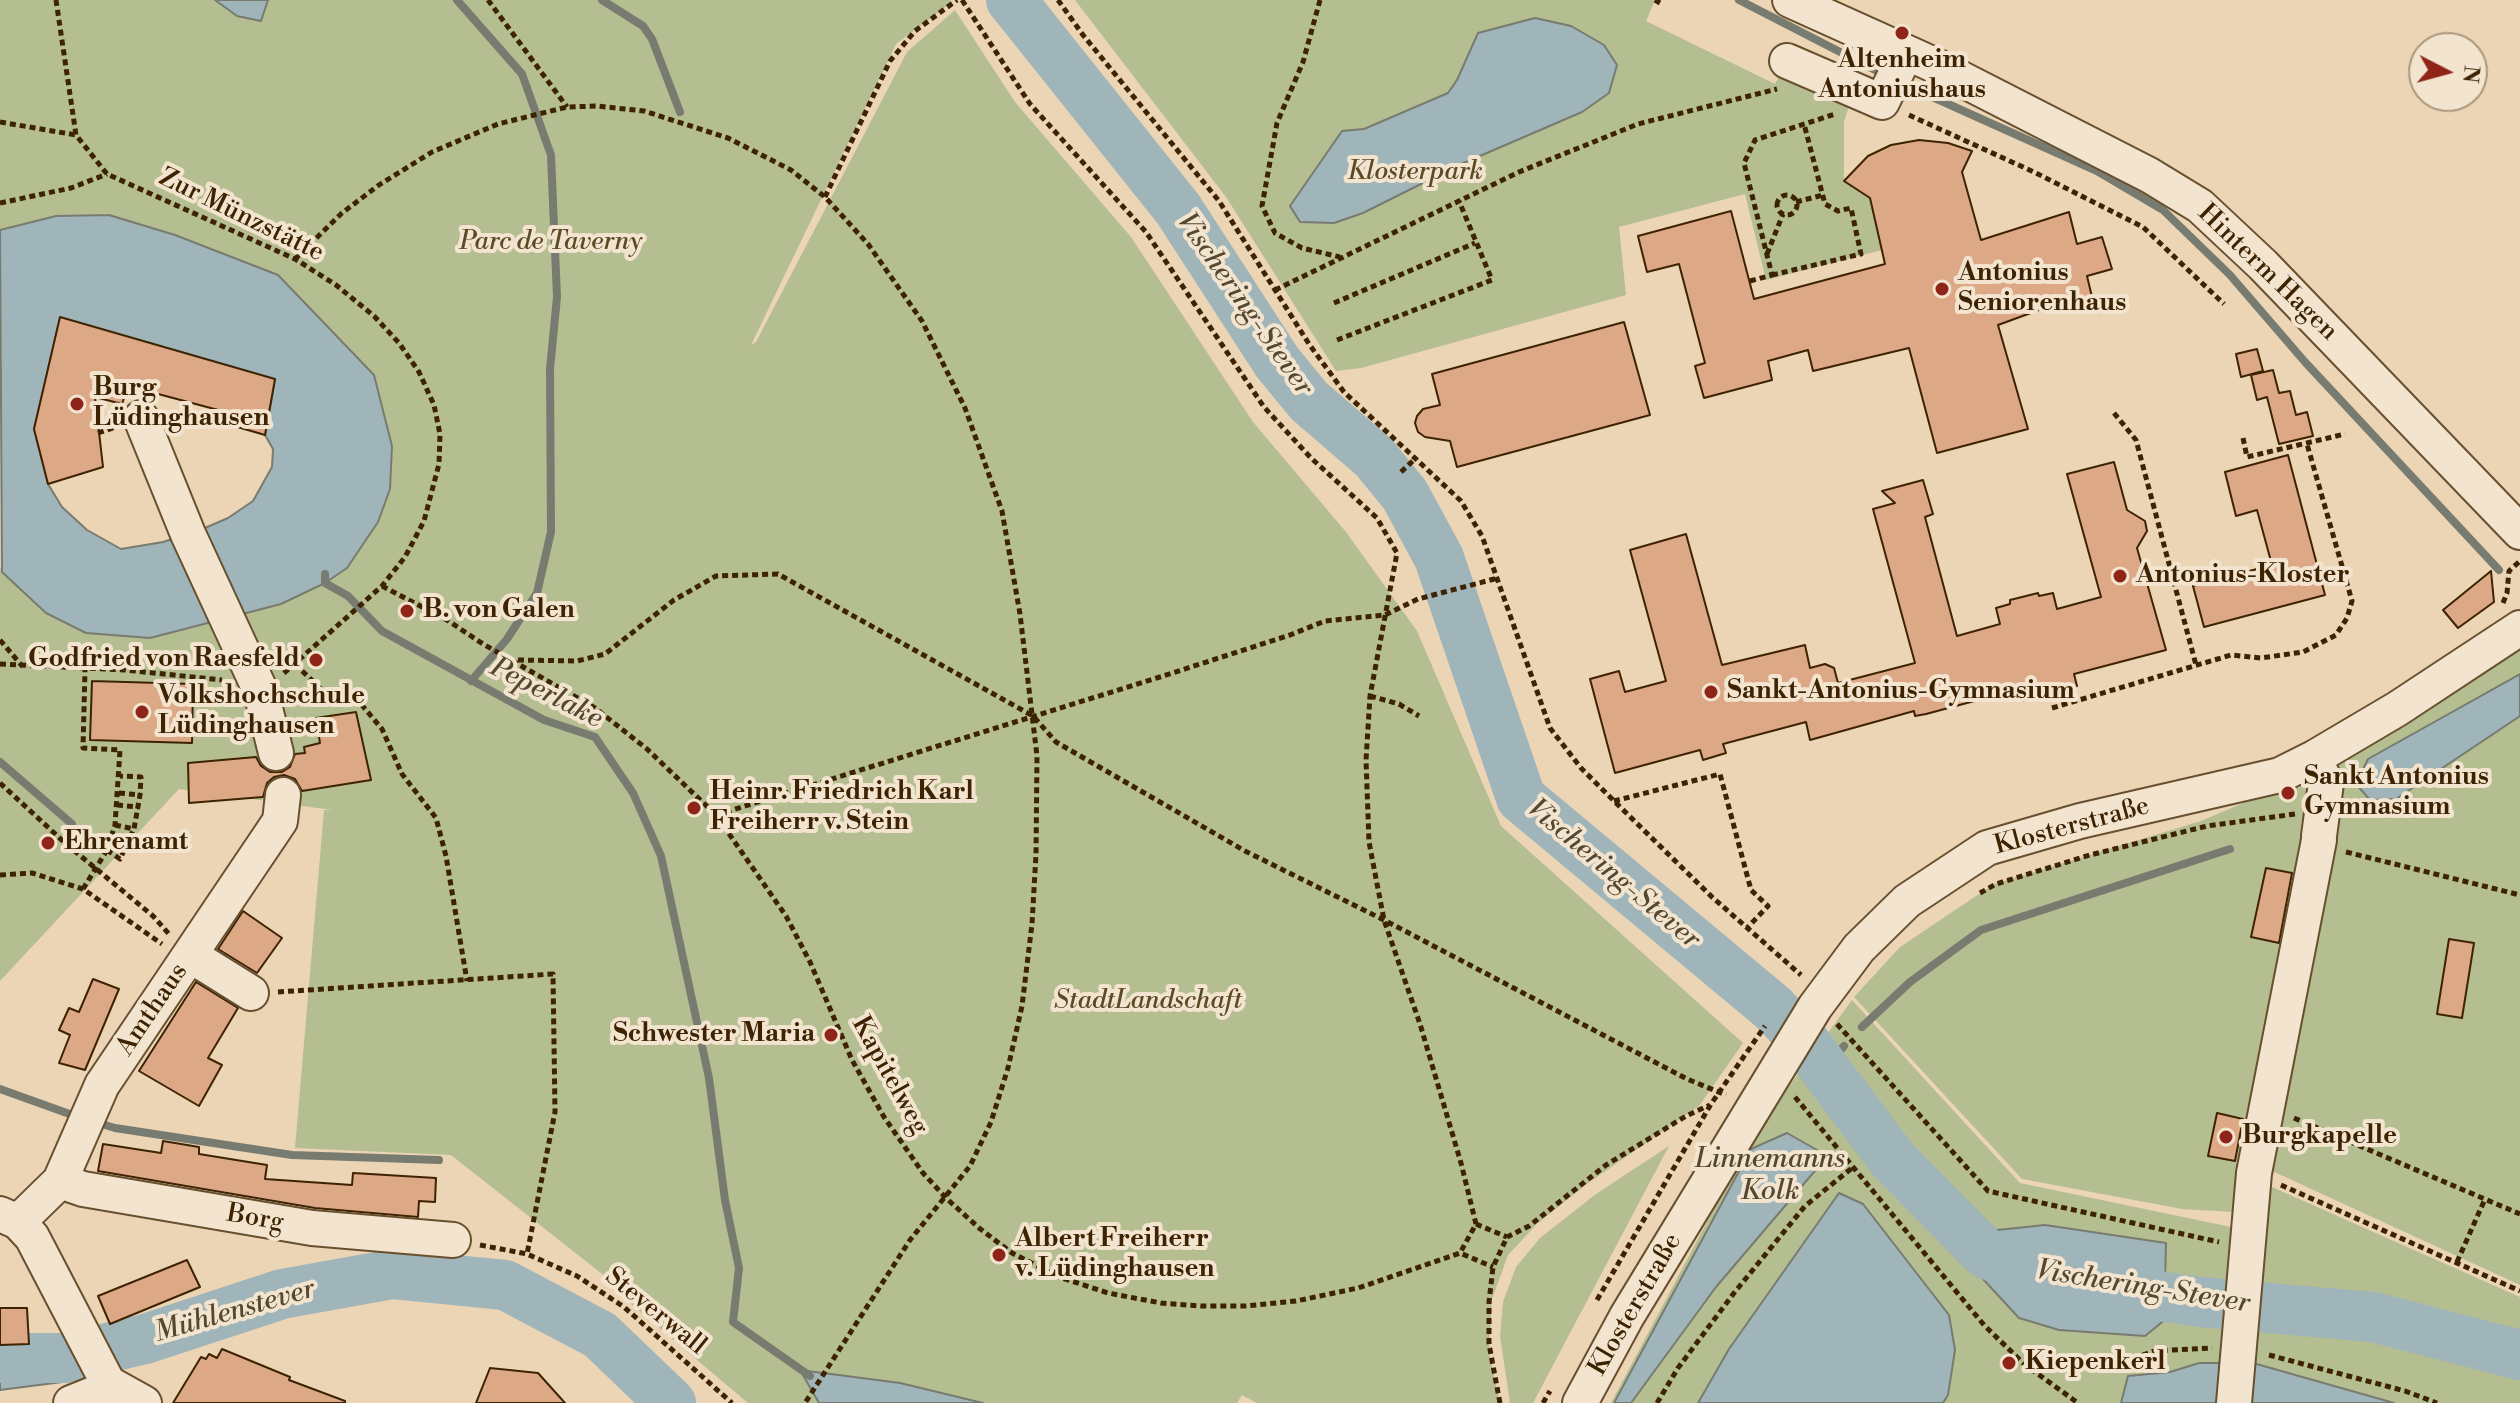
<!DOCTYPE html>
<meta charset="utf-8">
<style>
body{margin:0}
#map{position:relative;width:2520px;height:1403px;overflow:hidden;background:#ebd5b5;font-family:"Libre Bodoni",serif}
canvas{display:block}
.north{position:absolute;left:2408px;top:32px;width:80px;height:80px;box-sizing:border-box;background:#f2e4cf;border:2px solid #aa977d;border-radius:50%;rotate:96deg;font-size:22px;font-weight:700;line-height:32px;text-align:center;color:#3d2302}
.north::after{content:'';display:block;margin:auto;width:28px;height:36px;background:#8f2418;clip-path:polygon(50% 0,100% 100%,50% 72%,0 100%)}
</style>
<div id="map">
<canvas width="2520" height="1403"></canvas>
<div class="north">N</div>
</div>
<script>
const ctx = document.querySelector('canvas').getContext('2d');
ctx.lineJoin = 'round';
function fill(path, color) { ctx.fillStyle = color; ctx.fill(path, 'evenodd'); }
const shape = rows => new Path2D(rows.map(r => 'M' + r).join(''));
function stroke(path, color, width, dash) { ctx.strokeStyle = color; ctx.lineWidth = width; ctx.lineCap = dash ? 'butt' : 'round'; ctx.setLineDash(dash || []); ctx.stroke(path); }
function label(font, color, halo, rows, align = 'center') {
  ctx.font = font + ' "Libre Bodoni",serif'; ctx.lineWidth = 8; ctx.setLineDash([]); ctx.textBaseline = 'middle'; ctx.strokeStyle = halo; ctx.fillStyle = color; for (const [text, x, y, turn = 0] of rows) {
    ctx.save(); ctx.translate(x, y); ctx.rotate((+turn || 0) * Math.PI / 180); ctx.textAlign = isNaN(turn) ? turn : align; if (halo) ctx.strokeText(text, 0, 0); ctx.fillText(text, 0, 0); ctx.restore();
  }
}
fill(shape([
 [0,0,950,0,952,2,896,44,751,345,756,342,907,52,955,10,1015,102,1131,237,1253,422,1346,532,1417,631,1501,826,1743,1043,1699,1106,1587,1184,1537,1224,1508,1255,1492,1299,1489,1353,1500,1403,1257,1403,1242,1395,1237,1403,748,1403,605,1282,606,1277,451,1155,295,1148,324,810,332,810,179,789,0,981,0,567,2,572,325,583,347,568,378,522,374,375,278,275,175,235,109,215,56,216,0,230],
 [1075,0,1655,0,1646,21,1775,84,1796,44,1859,74,1844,122,1844,180,1870,198,1882,250,1766,280,1745,194,1619,227,1626,295,1361,368,1336,371,1226,197],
 [2520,644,2520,674,2368,759,2396,799,2520,716,2520,1285,2270,1170,2234,1212,2182,1209,2022,1179,1854,997,1900,947,1994,884,2201,821,2318,771],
 [1852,1000,2020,1183,2255,1232,2263,1183,2520,1297,2520,1403,2394,1403,2253,1363,2199,1363,2170,1372,2129,1376,2121,1403,1943,1403,1949,1395,1949,1315,1909,1265,1729,1349,1698,1403,1611,1403,1752,1137],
 [2118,1237,2166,1243,2165,1285],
 [1669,1146,1533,1403,1510,1403,1500,1336,1503,1302,1516,1267,1540,1238,1596,1194]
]), '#b5be90');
const water = shape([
 [215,0,268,0,261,21,237,16,215,0],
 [1535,18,1571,26,1604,45,1617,65,1609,93,1582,112,1459,165,1363,213,1334,223,1300,222,1290,206,1342,131,1364,129,1448,93,1457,80,1478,33,1535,18],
 [109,215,175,235,278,275,374,375,392,446,390,489,378,522,347,568,325,583,281,604,150,638,86,633,46,613,2,572,0,230,56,216,109,215],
 [60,318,275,380,265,435,273,449,272,467,253,501,228,518,198,531,163,542,121,549,87,530,62,507,48,484,34,429,60,318],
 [2520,674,2520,716,2396,799,2370,800,2356,784,2368,759,2520,674],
 [1787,1133,1817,1150,1819,1166,1716,1287,1631,1403,1614,1403,1751,1149,1787,1133],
 [1839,1193,1863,1204,1949,1315,1955,1350,1948,1395,1943,1403,1698,1403,1729,1349,1839,1193],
 [2045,1225,2166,1243,2165,1285,2201,1287,2198,1320,2172,1314,2145,1336,2059,1330,2019,1318,1983,1279,1988,1231,2045,1225],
 [60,1348,75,1374,70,1381,0,1390,0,1352,60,1348],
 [2199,1363,2253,1363,2394,1403,2121,1403,2128,1376,2170,1372,2199,1363],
 [800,1370,900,1383,983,1403,819,1403,800,1370]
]);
fill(water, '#9fb5ba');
stroke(water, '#787b70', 2);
stroke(shape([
 [457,0,522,74,551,155,557,297,550,369,551,532,537,593,507,639,471,681],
 [602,0,643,26,652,39,680,112],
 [1739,0,1877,71],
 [1928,95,2097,171,2163,210,2230,275,2305,362,2499,570],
 [325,574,325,583,348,596,382,631,544,720,595,737,633,793,661,856,709,1078,725,1200,739,1268,733,1322,810,1376],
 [0,762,72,824],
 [1862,1027,1910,982,1981,930,2230,849],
 [1825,1070,1844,1046],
 [0,1089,78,1117],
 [95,1122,115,1128,292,1155,439,1160]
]), '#787b70', 8);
stroke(shape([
 [1011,0,1178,209,1277,362,1309,401,1374,457,1405,495,1439,558,1521,798,1773,1008,1803,1040,1894,1161,1986,1254,2049,1278],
 [2132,1292,2200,1302,2373,1317,2520,1355],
 [0,1358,65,1358,145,1339,282,1294,393,1274,505,1285,600,1335,671,1403]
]), '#9fb5ba', 50);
const building = shape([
 [1919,140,1948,143,1972,151,1962,172,1981,240,2069,212,2077,244,2102,237,2112,269,2087,276,2092,297,2039,310,1998,325,2028,429,1937,453,1909,348,1813,371,1808,350,1768,361,1772,380,1704,398,1695,366,1705,363,1679,264,1647,272,1638,236,1731,211,1754,299,1885,264,1870,198,1844,181,1868,156,1891,145,1919,140],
 [60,317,275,379,265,435,234,426,237,415,128,386,122,404,95,397,103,467,48,484,34,429,60,317],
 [1624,322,1650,415,1457,467,1450,441,1425,437,1418,432,1415,423,1417,416,1423,409,1440,405,1432,374,1624,322],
 [2257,349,2263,371,2241,377,2236,354,2257,349],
 [2273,370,2279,393,2290,391,2296,415,2307,412,2313,436,2279,444,2267,397,2257,400,2251,375,2273,370],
 [2288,455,2325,595,2204,627,2193,586,2272,565,2257,510,2236,516,2225,472,2288,455],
 [2114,462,2127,510,2145,521,2147,531,2137,548,2166,650,2074,674,2077,686,2022,701,2019,689,1926,714,1915,716,1914,711,1810,740,1806,722,1723,744,1726,753,1703,760,1700,750,1615,773,1590,679,1619,671,1625,692,1666,681,1630,550,1686,534,1722,665,1805,645,1810,668,1825,664,1834,668,1838,683,1915,663,1873,509,1895,503,1882,491,1923,480,1933,514,1925,517,1957,636,2000,624,1996,608,2010,604,2010,600,2038,593,2039,596,2053,593,2057,609,2101,597,2067,474,2114,462],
 [2491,571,2494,602,2458,628,2443,610,2491,571],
 [92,681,193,684,192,743,90,740,92,681],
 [356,712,371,780,302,791,295,779,284,775,274,777,267,783,263,797,189,803,188,763,256,757,261,766,270,772,282,772,290,767,295,754,305,753,304,747,320,743,316,718,356,712],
 [2266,868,2292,873,2279,943,2251,937,2266,868],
 [243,911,282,938,257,973,218,949,243,911],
 [2449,939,2474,943,2462,1018,2437,1014,2449,939],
 [93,979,119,989,85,1070,59,1063,70,1035,59,1030,69,1008,79,1012,93,979],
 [196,982,238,1008,208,1058,222,1065,199,1106,139,1071,196,982],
 [2217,1113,2243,1119,2235,1161,2208,1156,2217,1113],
 [163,1141,199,1147,199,1154,267,1165,265,1179,352,1185,353,1173,436,1178,435,1202,419,1201,418,1217,315,1208,98,1171,103,1144,161,1153,163,1141],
 [187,1260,200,1287,110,1324,98,1296,187,1260],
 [0,1308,27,1308,29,1344,0,1345,0,1308],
 [222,1349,290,1377,289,1380,345,1401,345,1403,173,1403,201,1357,206,1359,209,1354,217,1358,222,1349],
 [490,1368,538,1373,565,1403,476,1403,490,1368]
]);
fill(building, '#dda886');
stroke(building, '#3d2302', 2);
const minor = shape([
 [1790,0,1932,64,2149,175,2200,206,2263,265,2520,532],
 [1787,61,1882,102,1906,53],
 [141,418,188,534,261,692,276,753],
 [2314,758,2326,783,2319,836],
 [190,955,251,993],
 [60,1181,83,1189,312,1228,453,1240],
 [0,1214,18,1222,32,1237,108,1383,144,1403],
 [18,1222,60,1181,102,1085,280,821,283,795],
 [71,1403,96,1393,108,1383],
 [1580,1403,1627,1316,1815,1007,1859,948,1907,901,1987,848,2080,821,2280,775,2314,758,2397,709,2520,628],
 [2234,1403,2254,1173,2319,840]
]);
stroke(minor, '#68502f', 38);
stroke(shape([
 [56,0,76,135,107,174,295,259,336,285,374,316,399,343,419,372,434,405,440,434,439,464,424,521,405,557,382,586,283,674],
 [488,0,567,107],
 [962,0,1030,104,1146,232,1264,407,1311,458,1377,518,1397,553,1370,696,1366,760,1369,842,1384,920,1420,1024,1461,1163,1476,1224,1460,1253],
 [1058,0,1083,35,1219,201,1309,344,1344,392,1461,501,1482,536,1550,728,1581,768,1614,801,1712,897,1801,975],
 [1320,0,1303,62,1277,123,1262,206,1275,233,1302,248,1340,257],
 [1655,0,1660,3],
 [1909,115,2036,173,2143,227,2224,304],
 [0,122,76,135],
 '1777 205a10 10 0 1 1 20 0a10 10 0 1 1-20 0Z',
 [825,197,890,61,915,31,957,0],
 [1796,202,1823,195],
 [0,203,71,188,107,174],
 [1767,254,1783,214],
 [295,259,342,213,379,185,432,152,498,124,567,107,597,106,644,111,728,138,791,170,825,197,868,244,922,321,965,408,1002,511,1020,614,1037,756,1036,854,1032,924,1022,1006,1008,1068,991,1122,970,1166,910,1240,805,1403],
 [1772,275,1861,254,1851,208,1838,211,1825,204,1804,124],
 [1750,281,1772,275,1744,163,1755,140,1835,114],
 [1275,290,1519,172,1638,124,1777,89],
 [1334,303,1475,243],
 [1337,340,1492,280,1459,201],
 [2114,413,2136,440,2196,665],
 [98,433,116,427],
 [2243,438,2247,457,2345,434],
 [1401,472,1417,457],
 [382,586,447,620,483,644,595,708,647,749,716,815,786,916,810,962,852,1060,884,1117,923,1173,946,1198,979,1228,1012,1253,1059,1277,1108,1293,1161,1303,1201,1306,1246,1306,1296,1301,1358,1288,1460,1253,1493,1267],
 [2503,603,2507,593,2509,571,2519,562],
 [0,640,23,667],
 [518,660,577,661,605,654,674,600,716,576,778,574,1033,716,1056,742,1245,851,1384,920,1687,1079,1726,1095],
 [0,664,125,670,222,680],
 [295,664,325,693,361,704,382,729,402,774,436,818,446,856,467,981],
 [1370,696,1399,704,1419,716],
 [2052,708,2231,655,2261,658,2303,652,2336,635,2347,618,2352,601,2307,444],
 [0,783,65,843,153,916,169,934],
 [119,793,140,795],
 [1614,801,1720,774,1751,890,1768,906,1747,928],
 [117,805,139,807],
 [716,815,1160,677,1290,635,1325,621,1385,615,1418,599,1498,578],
 [115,825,134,829,140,795,141,777,120,776],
 [110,841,128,846],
 [107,850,120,859,134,829],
 [2346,852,2520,895],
 [0,875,32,873,83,889,162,944],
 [83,889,107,850,115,825,120,750,83,748,85,669],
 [1980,893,1996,884,2090,855,2207,826,2295,814],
 [278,992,553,974,555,1112,527,1254],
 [1837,1024,1988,1191,2219,1242],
 [1795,1097,1984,1325,2024,1364,2078,1403],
 [2294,1118,2520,1214],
 [2281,1185,2520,1291],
 [1476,1224,1507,1237],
 [480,1245,527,1254,577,1276,624,1307,732,1403],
 [2457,1262,2485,1199],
 [1597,1300,1711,1104,1765,1026],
 [2269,1355,2405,1391,2437,1403],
 [2025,1364,2107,1368,2154,1351,2212,1348],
 [1500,1403,1489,1344,1489,1302,1493,1267,1507,1237,1529,1226,1606,1165,1686,1116,1710,1105],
 [1543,1403,1550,1391],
 [1657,1403,1678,1368,1734,1293,1805,1206,1852,1168]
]), '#3d2302', 5, [6, 4]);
stroke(minor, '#f2e4cf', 34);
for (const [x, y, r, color] of [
 [1902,33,8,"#8f2418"],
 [1942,289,8,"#8f2418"],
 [77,404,8,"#8f2418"],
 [2120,576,8,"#8f2418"],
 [407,611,8,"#8f2418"],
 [316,660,8,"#8f2418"],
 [1711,692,8,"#8f2418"],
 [142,712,8,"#8f2418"],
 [2288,793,8,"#8f2418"],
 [694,808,8,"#8f2418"],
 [48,843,8,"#8f2418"],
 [831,1035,8,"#8f2418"],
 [2226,1137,8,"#8f2418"],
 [999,1255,8,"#8f2418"],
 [2009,1363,8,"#8f2418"]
]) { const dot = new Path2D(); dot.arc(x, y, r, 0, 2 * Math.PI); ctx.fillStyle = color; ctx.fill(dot); stroke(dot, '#f2e4cf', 3); }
label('bold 26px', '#3d2302', '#f2e4cf', [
 ["Altenheim",1902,61,"center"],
 ["Antoniushaus",1902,91,"center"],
 ["Antonius",1958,274],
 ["Seniorenhaus",1958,304],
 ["Burg",93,389],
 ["Lüdinghausen",93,419],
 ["Antonius-Kloster",2136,576],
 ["B. von Galen",423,611],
 ["Godfried von Raesfeld",300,660,"right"],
 ["Sankt-Antonius-Gymnasium",1727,692],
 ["Volkshochschule",158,697],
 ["Lüdinghausen",158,727],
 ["Sankt Antonius",2304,778],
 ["Gymnasium",2304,808],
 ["Heinr. Friedrich Karl",710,793],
 ["Freiherr v. Stein",710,823],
 ["Ehrenamt",64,843],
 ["Schwester Maria",815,1035,"right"],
 ["Burgkapelle",2242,1137],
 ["Albert Freiherr",1015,1240],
 ["v. Lüdinghausen",1015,1270],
 ["Kiepenkerl",2025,1363]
], 'left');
label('italic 26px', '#5b4a26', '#f2e4cf', [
 ["Klosterpark",1415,173],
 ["Parc de Taverny",551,243],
 ["StadtLandschaft",1148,1002]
]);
label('26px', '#3d2302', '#f2e4cf', [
 ["Zur Münzstätte",241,216,26],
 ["Hinterm Hagen",2267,273,44],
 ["Klosterstraße",2072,827,-15],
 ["Amthaus",153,1010,-56],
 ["Kapitelweg",889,1076,61],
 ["Borg",255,1219,10],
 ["Klosterstraße",1636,1305,-60],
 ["Steverwall",655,1312,39]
]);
label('italic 28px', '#564830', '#f2e4cf', [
 ["Vischering-Stever",1244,305,55],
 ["Peperlake",546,694,27],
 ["Vischering-Stever",1613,875,40],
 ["Linnemanns",1770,1160],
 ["Kolk",1770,1192],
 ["Vischering-Stever",2143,1288,9],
 ["Mühlenstever",235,1312,-16]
]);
</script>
